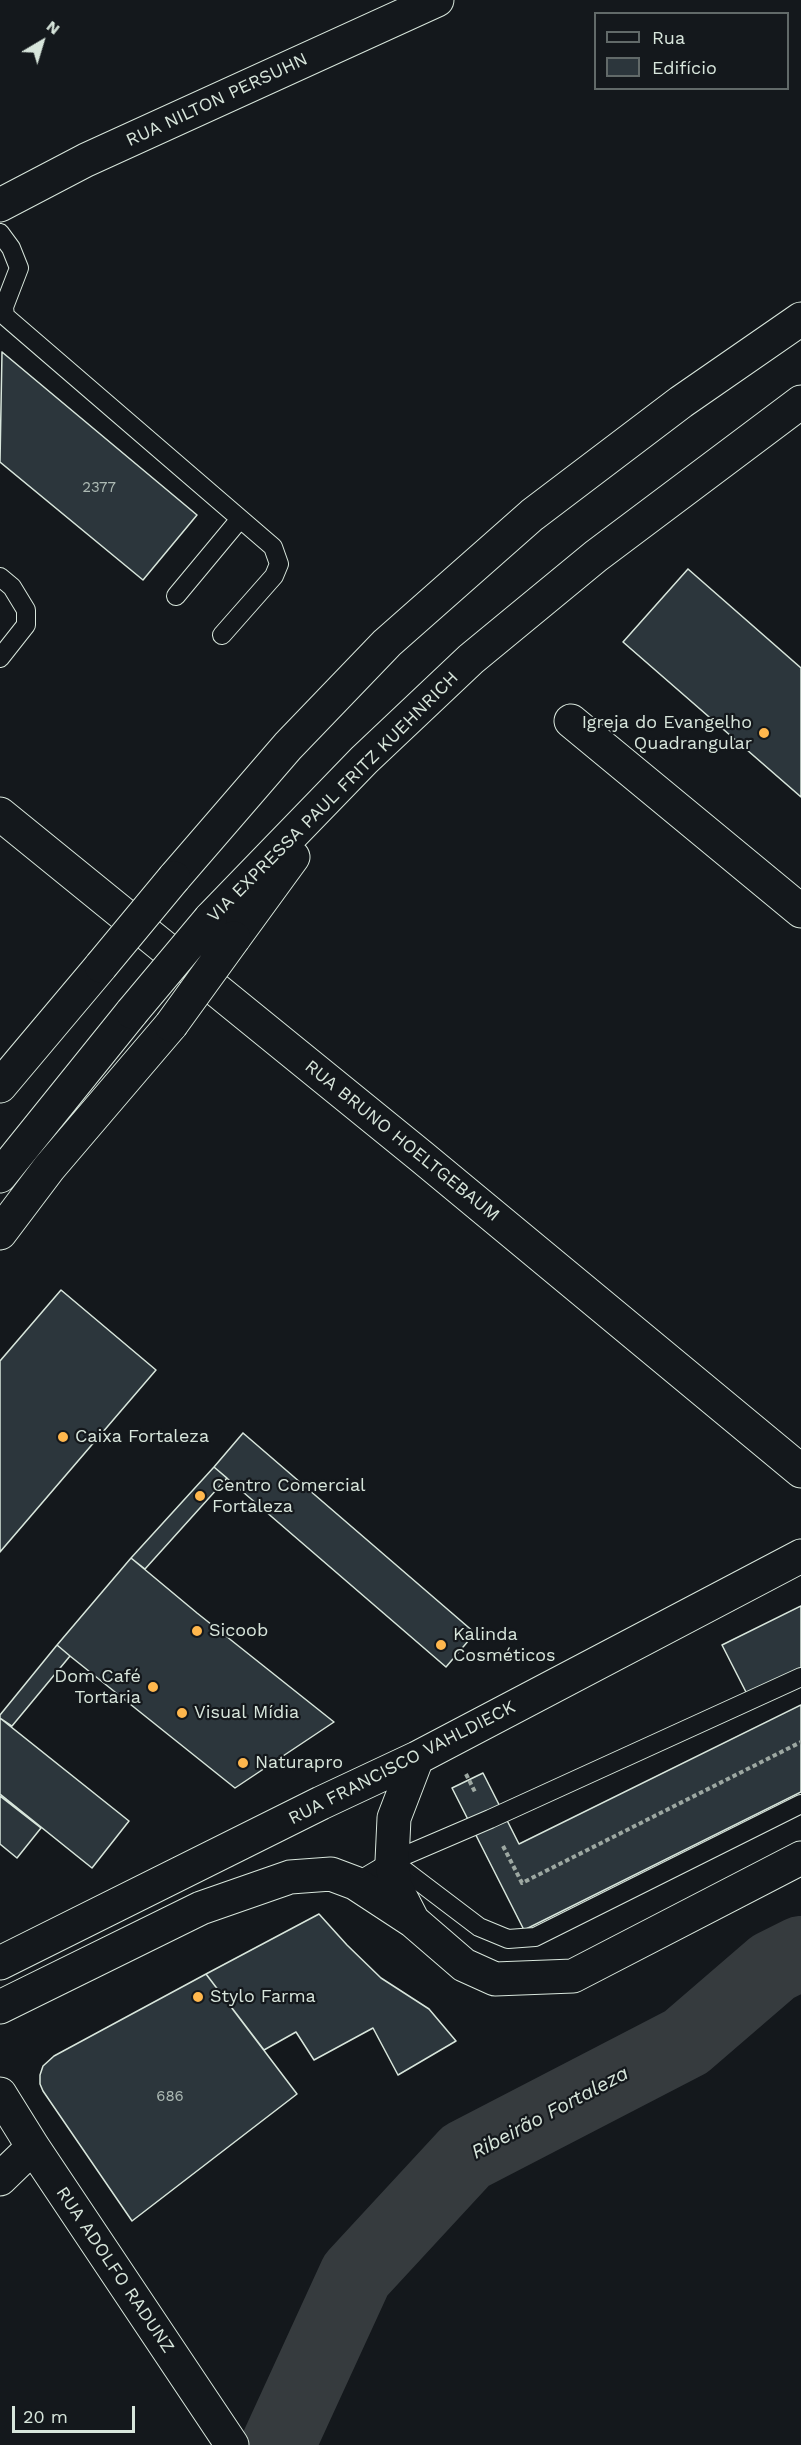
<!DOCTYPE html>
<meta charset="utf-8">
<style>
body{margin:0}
#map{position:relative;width:801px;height:2445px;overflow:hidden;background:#14181c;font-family:"Work Sans",sans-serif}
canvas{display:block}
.legend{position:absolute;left:594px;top:12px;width:195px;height:78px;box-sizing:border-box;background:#14181c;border:2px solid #626a69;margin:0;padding:8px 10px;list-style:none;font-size:18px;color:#d8e6dc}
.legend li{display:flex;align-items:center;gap:12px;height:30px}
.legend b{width:30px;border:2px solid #626a69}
.north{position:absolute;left:12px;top:12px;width:60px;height:60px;-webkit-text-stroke:4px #14181c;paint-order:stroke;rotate:38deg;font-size:16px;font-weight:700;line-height:24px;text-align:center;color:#d8e6dc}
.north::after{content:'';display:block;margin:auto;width:21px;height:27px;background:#d8e6dc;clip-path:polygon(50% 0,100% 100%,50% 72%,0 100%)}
.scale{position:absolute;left:12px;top:2406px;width:123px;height:27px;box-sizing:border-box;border:3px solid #d8e6dc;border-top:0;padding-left:8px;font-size:18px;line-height:21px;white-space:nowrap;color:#d8e6dc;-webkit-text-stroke:4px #14181c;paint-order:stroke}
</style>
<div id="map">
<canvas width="801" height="2445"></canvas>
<ul class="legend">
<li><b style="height:8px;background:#14181c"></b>Rua</li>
<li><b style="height:16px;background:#2c363c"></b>Edifício</li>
</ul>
<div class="north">N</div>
<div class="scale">20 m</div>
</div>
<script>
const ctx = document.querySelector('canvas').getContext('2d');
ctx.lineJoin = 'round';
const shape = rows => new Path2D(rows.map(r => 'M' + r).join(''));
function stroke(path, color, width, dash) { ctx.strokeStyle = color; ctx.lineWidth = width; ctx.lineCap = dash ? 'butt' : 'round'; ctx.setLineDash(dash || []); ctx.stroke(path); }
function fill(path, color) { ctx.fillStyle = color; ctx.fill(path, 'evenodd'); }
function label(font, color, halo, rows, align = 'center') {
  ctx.font = font + ' "Work Sans",sans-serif'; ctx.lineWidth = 4.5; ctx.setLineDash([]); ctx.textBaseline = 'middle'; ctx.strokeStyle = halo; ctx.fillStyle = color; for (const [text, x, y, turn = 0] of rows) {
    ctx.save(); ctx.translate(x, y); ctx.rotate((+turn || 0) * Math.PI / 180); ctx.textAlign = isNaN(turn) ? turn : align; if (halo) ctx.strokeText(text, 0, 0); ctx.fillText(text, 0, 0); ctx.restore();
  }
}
stroke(shape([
 [278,2445,356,2275,466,2156,686,2042,773,1967,801,1953]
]), '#363b3e', 74);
const building = shape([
 [2,352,197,515,143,580,0,462,2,352],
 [688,569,801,668,801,797,623,642,688,569],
 [61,1290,156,1370,0,1552,0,1361,61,1290],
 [243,1433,475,1633,446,1667,214,1467,243,1433],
 [214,1467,227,1478,145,1569,131,1558,214,1467],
 [131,1558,197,1613,334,1722,235,1788,70,1656,57,1645,131,1558],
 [801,1606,801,1670,748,1696,722,1645,801,1606],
 [57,1645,70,1656,12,1726,0,1718,0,1715,57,1645],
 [801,1705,801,1792,524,1930,452,1788,483,1773,519,1844,801,1705],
 [0,1718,129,1821,92,1868,0,1794,0,1718],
 [0,1796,41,1828,17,1858,0,1844,0,1796],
 [319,1914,347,1945,381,1978,429,2009,456,2041,398,2075,373,2028,314,2060,296,2032,264,2050,206,1974,319,1914],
 [206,1974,297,2094,132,2221,43,2091,40,2084,40,2075,43,2066,54,2056,206,1974]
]);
fill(building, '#2c363c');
stroke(building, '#d8e6dc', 1.5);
const service = shape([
 [0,233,11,248,19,268,4,307,5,316,273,547,279,564,274,576,222,635],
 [0,577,12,587,26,610,26,625,0,658],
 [176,596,240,519],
 [392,1861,479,1927,508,1939,535,1937,801,1804],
 [355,1883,392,1861,490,1819,801,1677]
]);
const minor = shape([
 [0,205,86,160,437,0],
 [571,721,801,911],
 [0,814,422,1157,801,1471],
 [0,2094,33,2147,232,2445],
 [0,2179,33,2147]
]);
const secondary = shape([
 [413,1921,395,1886,392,1861,394,1818,417,1758],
 [0,1963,321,1803,417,1758,801,1556],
 [0,2007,201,1908,290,1877,331,1874,355,1883,413,1921,464,1965,495,1979,573,1976,801,1858]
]);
const primary = shape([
 [174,878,288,746,387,643,532,515,681,402,801,319],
 [210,919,364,760,471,659,596,556,801,402],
 [234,938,293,857],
 [0,1086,101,966],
 [0,1176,132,1012],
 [0,1233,49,1168,171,1025]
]);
stroke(service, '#d8e6dc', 20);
stroke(minor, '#d8e6dc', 35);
stroke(secondary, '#d8e6dc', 35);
stroke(primary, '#d8e6dc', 35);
stroke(shape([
 [466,1774,475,1792],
 [503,1846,522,1883,801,1742]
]), '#9da8a2', 4, [4.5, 3]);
stroke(service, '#14181c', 18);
stroke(minor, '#14181c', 33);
stroke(secondary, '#14181c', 33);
stroke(primary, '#14181c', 33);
const primaryBridge = shape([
 [101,966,174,878],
 [132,1012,210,919],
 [171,1025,234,938]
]);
stroke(primaryBridge, '#d8e6dc', 35, []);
stroke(primaryBridge, '#14181c', 33);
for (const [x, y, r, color] of [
 [764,733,6,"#ffb74d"],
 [63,1437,6,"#ffb74d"],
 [200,1496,6,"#ffb74d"],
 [197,1631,6,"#ffb74d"],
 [441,1645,6,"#ffb74d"],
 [153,1687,6,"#ffb74d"],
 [182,1713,6,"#ffb74d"],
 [243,1763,6,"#ffb74d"],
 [198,1997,6,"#ffb74d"]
]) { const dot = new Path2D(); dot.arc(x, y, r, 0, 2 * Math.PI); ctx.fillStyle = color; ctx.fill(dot); stroke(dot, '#14181c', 2); }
label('15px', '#adbab4', null, [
 ["2377",99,488],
 ["686",170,2097]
]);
label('18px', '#d8e6dc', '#14181c', [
 ["RUA NILTON PERSUHN",217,100,-25],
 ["VIA EXPRESSA PAUL FRITZ KUEHNRICH",333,797,-45],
 ["RUA BRUNO HOELTGEBAUM",402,1141,39],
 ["RUA FRANCISCO VAHLDIECK",402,1763,-27],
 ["RUA ADOLFO RADUNZ",115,2270,56]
]);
label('18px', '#d8e6dc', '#14181c', [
 ["Igreja do Evangelho",752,723,"right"],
 ["Quadrangular",752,744,"right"],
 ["Caixa Fortaleza",75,1437],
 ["Centro Comercial",212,1486],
 ["Fortaleza",212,1507],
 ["Sicoob",209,1631],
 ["Kalinda",453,1635],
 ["Cosméticos",453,1656],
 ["Dom Café",141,1677,"right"],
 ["Tortaria",141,1698,"right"],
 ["Visual Mídia",194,1713],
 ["Naturapro",255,1763],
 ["Stylo Farma",210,1997]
], 'left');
label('italic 20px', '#d8e6dc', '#14181c', [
 ["Ribeirão Fortaleza",550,2113,-28]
]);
</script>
